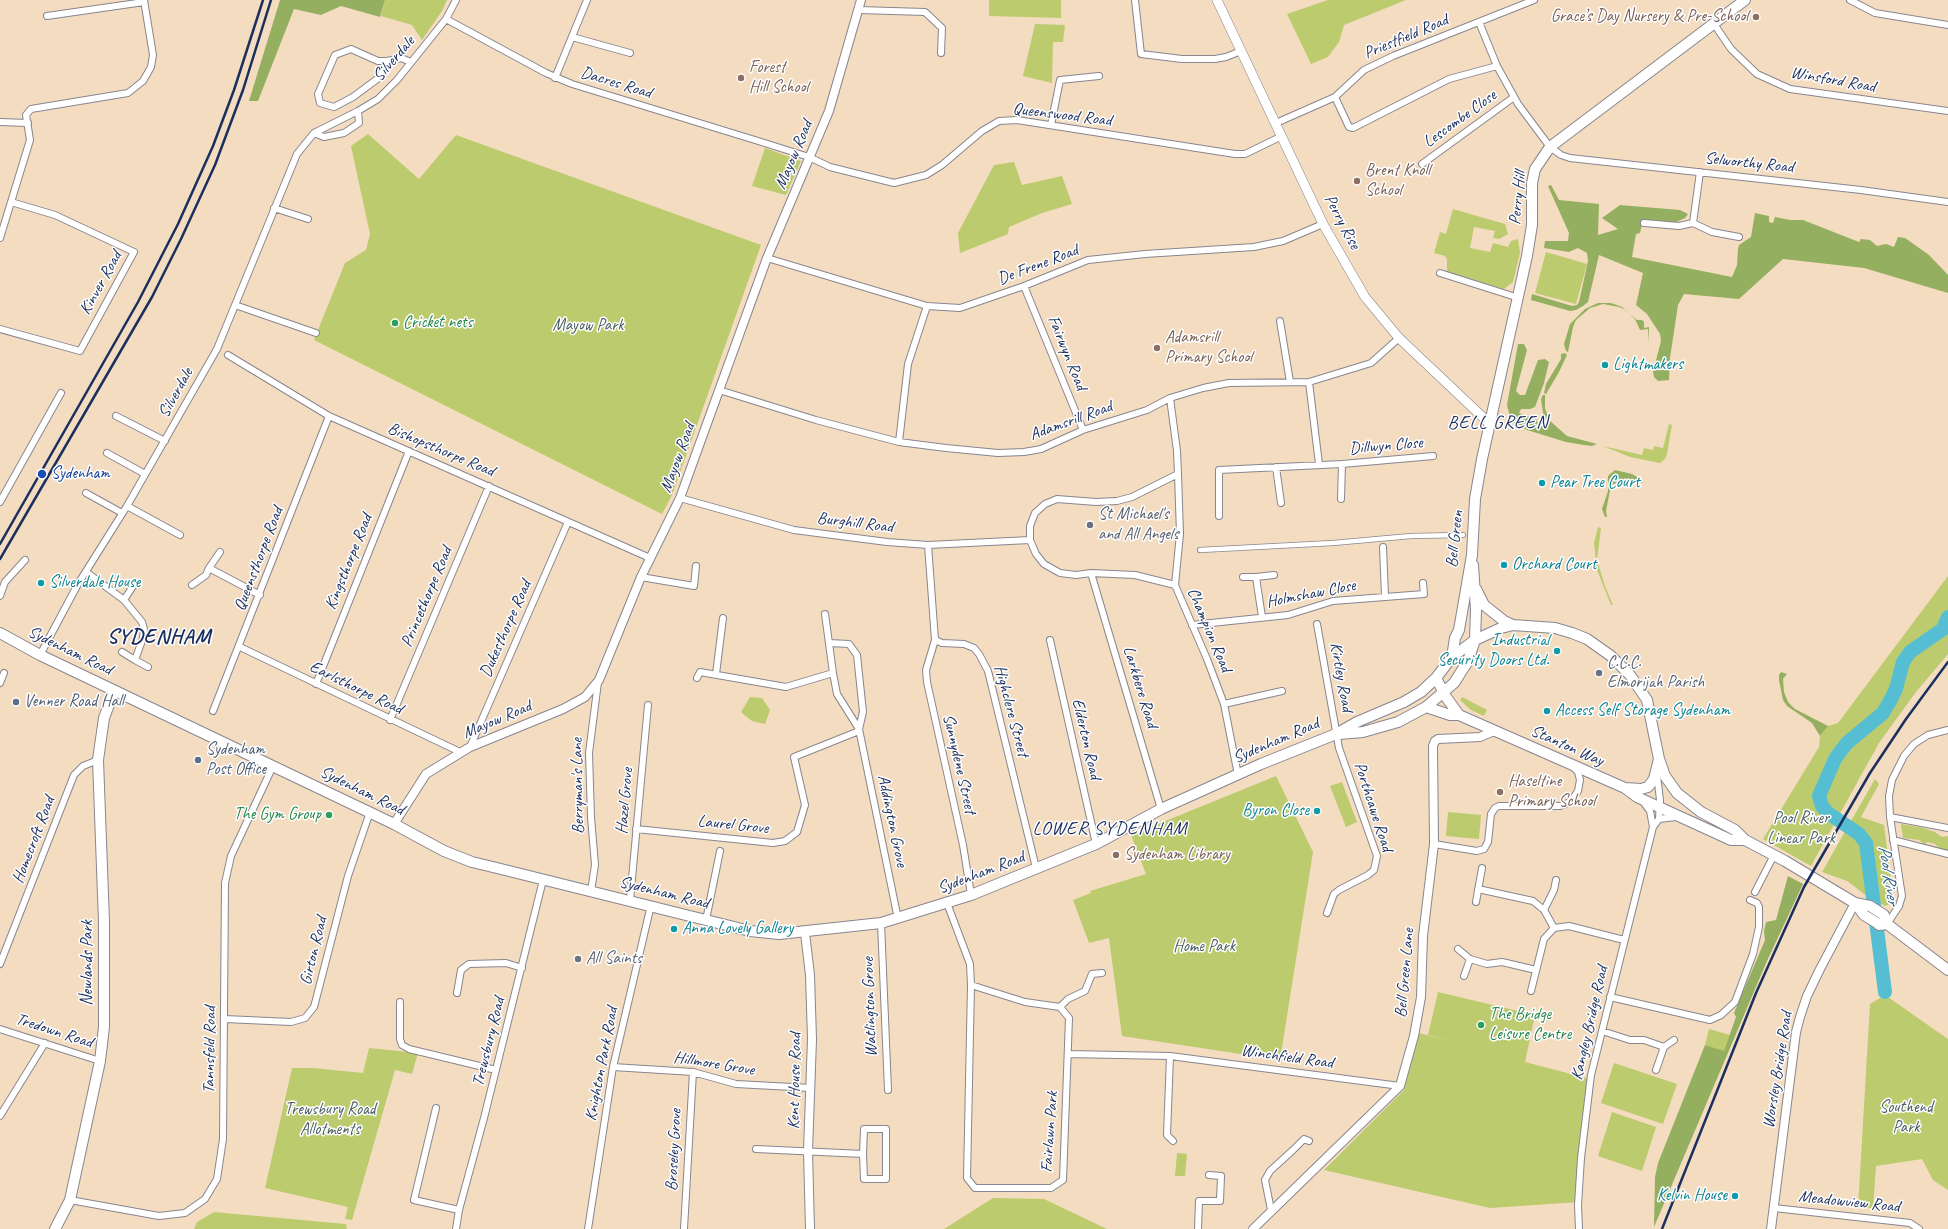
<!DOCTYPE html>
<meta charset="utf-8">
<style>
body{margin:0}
canvas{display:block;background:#f4dcc0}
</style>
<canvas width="1948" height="1229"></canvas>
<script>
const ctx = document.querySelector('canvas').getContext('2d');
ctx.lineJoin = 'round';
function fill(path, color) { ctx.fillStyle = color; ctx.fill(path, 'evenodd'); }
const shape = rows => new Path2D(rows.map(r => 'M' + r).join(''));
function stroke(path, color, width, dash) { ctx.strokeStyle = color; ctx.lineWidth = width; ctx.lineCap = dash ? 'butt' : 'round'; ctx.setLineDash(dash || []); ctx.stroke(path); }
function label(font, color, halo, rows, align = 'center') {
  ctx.font = font + ' Caveat,sans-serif'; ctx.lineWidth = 3; ctx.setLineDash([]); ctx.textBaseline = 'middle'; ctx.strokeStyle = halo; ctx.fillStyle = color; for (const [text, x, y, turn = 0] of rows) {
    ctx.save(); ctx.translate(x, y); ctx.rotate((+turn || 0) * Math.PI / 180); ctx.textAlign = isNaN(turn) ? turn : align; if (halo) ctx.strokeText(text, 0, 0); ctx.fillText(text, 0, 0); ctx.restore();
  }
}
fill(shape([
 [385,0,447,0,442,11,422,40,412,25,381,16],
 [989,0,1061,0,1061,18,989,16],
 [1328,0,1406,0,1344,25,1339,42,1328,57,1311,64,1287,14],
 [1035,24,1065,25,1063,42,1053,42,1052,83,1023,76],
 [368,134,419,179,456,135,761,245,672,495,662,514,314,340,345,263,366,250,370,234,351,146],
 [765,148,801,161,786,195,752,186],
 [1014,162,1022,185,1062,176,1072,204,1042,213,1009,227,1008,234,960,253,958,233,994,165],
 [1453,209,1505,224,1508,234,1499,239,1493,238,1495,231,1474,227,1470,248,1490,252,1493,243,1508,247,1511,241,1518,239,1520,253,1513,282,1504,289,1447,272,1447,259,1445,256,1434,253,1440,232,1446,234],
 [1546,252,1587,264,1576,304,1535,293],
 [1669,424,1672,425,1667,454,1665,459,1660,463,1630,457,1603,446,1642,455,1644,448,1653,450,1654,446,1663,448],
 [1598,527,1601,528,1597,560,1605,586,1613,605,1611,605,1597,570,1594,543],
 [1948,576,1948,654,1916,692,1879,743,1811,866,1763,839,1819,747,1820,736,1828,726,1838,723],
 [750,697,762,698,770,710,765,724,752,721,741,712],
 [1462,697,1487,710,1484,716,1471,710,1460,700],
 [1276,776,1313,852,1280,1060,1122,1036,1109,938,1089,943,1073,900,1091,893,1090,891,1146,874,1131,835],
 [1875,779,1879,784,1861,817,1884,825,1893,895,1890,904,1885,906,1867,896,1847,881,1822,872],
 [1342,782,1357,822,1346,827,1330,786],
 [1448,812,1481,815,1479,839,1446,836],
 [1901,824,1923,828,1935,832,1942,837,1948,836,1948,851,1940,849,1935,844,1927,842,1925,845,1919,840,1903,838],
 [1438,992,1535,1015,1525,1062,1594,1080,1579,1202,1490,1208,1324,1170,1404,1090,1419,1033,1461,1044,1428,1035],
 [1885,995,1948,1039,1948,1190,1933,1180,1922,1159,1876,1166,1873,1208,1858,1208,1870,1004],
 [1709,1029,1730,1035,1724,1052,1705,1045],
 [369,1048,418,1053,412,1074,395,1070,352,1220,345,1219,348,1207,265,1188,292,1068,313,1068,363,1073],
 [1614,1063,1677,1084,1663,1124,1601,1103],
 [1612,1112,1656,1127,1642,1171,1598,1156],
 [1177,1153,1187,1154,1185,1176,1175,1176],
 [993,1198,1044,1199,1107,1229,944,1229],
 [214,1212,346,1224,347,1229,194,1229,197,1222]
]), '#bccb6d');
fill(shape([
 [280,0,385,0,380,17,341,6,321,15,294,9,258,101,249,101],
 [1551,185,1559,200,1599,204,1598,235,1618,229,1602,218,1620,205,1680,210,1688,214,1685,218,1672,224,1643,220,1640,233,1636,234,1632,257,1732,277,1737,265,1738,249,1739,245,1751,237,1755,213,1769,216,1769,222,1773,223,1775,217,1790,220,1803,220,1859,242,1861,239,1870,240,1877,246,1886,244,1894,247,1898,237,1905,238,1929,255,1948,275,1948,293,1864,268,1783,259,1739,299,1684,294,1678,305,1670,358,1669,380,1658,381,1654,377,1653,372,1661,341,1660,334,1647,314,1636,305,1643,273,1599,255,1588,302,1583,306,1576,310,1570,311,1531,300,1532,294,1572,306,1577,305,1579,302,1588,261,1587,253,1578,248,1569,252,1544,248,1545,241,1568,241,1569,233,1548,186],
 [1598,303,1611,303,1622,307,1637,320,1642,320,1644,322,1644,328,1649,327,1649,343,1648,329,1640,330,1635,319,1626,310,1619,307,1603,304,1590,308,1576,320,1573,327,1568,352,1566,351,1564,344,1570,324,1585,309],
 [1518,344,1524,344,1527,350,1516,391,1520,395,1525,395,1538,360,1545,359,1549,362,1544,383,1535,407,1530,409,1521,409,1519,413,1536,419,1539,425,1543,427,1545,426,1541,399,1543,395,1545,395,1545,408,1549,420,1567,436,1597,444,1592,446,1584,445,1566,442,1527,430,1511,421,1507,405],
 [1565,353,1567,355,1559,372,1546,394,1544,393,1546,384,1561,359,1561,354],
 [1615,470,1632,474,1643,481,1642,483,1622,479,1619,482,1611,485,1606,511,1607,517,1605,517,1602,509,1608,491,1608,476],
 [1781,672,1787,674,1783,679,1784,692,1788,702,1795,709,1828,726,1820,736,1812,723,1787,706,1783,700,1779,680,1779,675],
 [1788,876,1803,884,1767,961,1654,1227,1655,1177,1658,1163,1705,1045,1724,1051,1736,1017,1734,1013,1765,940,1764,931,1766,922,1776,920]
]), '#95af60');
stroke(shape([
 [1885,992,1866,843,1859,834,1828,813,1822,806,1819,796,1835,759,1840,752,1847,743,1883,713,1890,701,1896,689,1903,662,1910,652,1943,629,1948,617]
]), '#56bed3', 14);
const pedestrian = shape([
 [1200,550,1333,543,1411,536,1463,535]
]);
const minor = shape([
 [1135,0,1141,54,1182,59,1215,59,1226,57,1241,51],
 [1850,0,1875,13,1948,25],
 [859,10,925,12,942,28,941,53],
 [47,16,144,2],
 [446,19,546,73,572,84,755,140,809,157,830,167,894,183,926,175,942,165,982,131,999,121,1017,120,1235,154,1245,154,1282,136],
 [1479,22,1497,66,1518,104,1550,147,1561,155,1570,158,1861,190,1948,202],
 [1714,24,1731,49,1757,74,1790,89,1948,111],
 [572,37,630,53],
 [387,61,378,61,351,49,335,55,318,94,320,103,334,107,353,97,380,77,387,61,401,58,411,62],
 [555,78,587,0],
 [1335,97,1349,127,1353,128,1449,79,1497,66],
 [0,122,28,123],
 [1276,123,1335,97,1364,70,1393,56,1534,0],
 [1051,125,1060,80,1099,76],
 [314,133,324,137,344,133,359,123,358,111],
 [1422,164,1514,97],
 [274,208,308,219],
 [1644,223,1679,226,1693,223,1712,232,1739,237],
 [1693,223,1700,172],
 [0,238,30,140,26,115,31,109,128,93,143,81,151,67,153,55,144,0],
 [767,258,927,306,960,308,1024,286,1088,260,1145,254,1254,247,1283,241,1323,224],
 [1440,273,1519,298],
 [1024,286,1083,430],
 [235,305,316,333],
 [1280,321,1290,382],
 [0,329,80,351,134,252,55,215,11,202],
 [228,355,329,416,650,558],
 [1309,382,1319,464],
 [719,390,816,420,899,442,946,448,998,453,1024,452,1041,449,1083,430,1147,410,1170,398,1203,388,1229,383,1309,382,1371,363,1399,338],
 [1170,398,1177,451,1178,474,1180,534,1175,585,1207,659,1224,704,1238,775],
 [116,416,165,441],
 [899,442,908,364,927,306],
 [107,453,145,474],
 [1276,467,1281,503],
 [86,493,122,513],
 [680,498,794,530,887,542,928,545,1030,540],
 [1341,499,1342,464],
 [0,502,61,393],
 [127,506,180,535],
 [1219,516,1219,470,1342,464,1433,456],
 [928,545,935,640,942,643,964,644,974,648,979,654,988,671,1036,868],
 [1383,547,1385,596],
 [220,552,209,568,260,595],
 [86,572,124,600,142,622,144,629,143,638,135,660,148,667],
 [1091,573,1161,809],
 [641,577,694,586,696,566],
 [1243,577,1256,577],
 [192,585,206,575,209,568],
 [1175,585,1135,575,1091,573,1076,575,1060,573,1044,564,1036,554,1030,540,1030,526,1035,513,1045,504,1057,499,1096,502,1117,501,1132,497,1178,474],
 [0,596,5,582,25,560],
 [124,600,133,586],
 [825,614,833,673,837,694,859,729,863,712,857,655,849,644,829,643],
 [1262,617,1256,577,1274,575],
 [1317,624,1339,748,1377,856,1374,870,1368,875,1339,890,1334,894,1327,913],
 [1192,625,1288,615,1333,601,1424,594,1423,583],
 [935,640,926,670,927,682,963,845,971,895],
 [1050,640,1096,844],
 [240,647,460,752],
 [122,652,135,660],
 [40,655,78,584,127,506,217,349,297,154,314,133,358,111,378,99,397,80,446,19,456,0],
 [716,674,723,618],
 [697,678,700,672,786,687,833,673],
 [0,683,4,673],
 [316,684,409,451],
 [1224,704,1282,691],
 [213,711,329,416],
 [390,720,489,486],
 [859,729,898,919],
 [470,747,568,522],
 [1657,775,1660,800,1659,819],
 [1644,803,1650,811,1653,827],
 [1890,817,1948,828],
 [636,829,773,843,785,841,797,832,805,805,794,757,859,731],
 [1893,840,1948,854],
 [1434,844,1477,851,1484,849,1488,842,1491,814,1495,808,1499,806,1560,806,1566,804,1572,800,1578,791,1580,780,1578,772,1573,767],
 [1478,889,1533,901,1544,910,1554,928],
 [591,891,595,865,591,817,589,753,598,682],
 [1755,892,1774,855],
 [630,900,648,705],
 [1476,902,1482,868],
 [947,903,970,964,971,985],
 [1544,910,1554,890,1556,880],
 [706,920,720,851],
 [881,923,888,1090],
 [1887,924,1899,906,1902,896,1890,817,1889,796,1892,780,1904,756,1914,744,1928,735,1948,730],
 [1458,949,1470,959,1487,964,1502,962,1536,970],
 [0,964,74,775,83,766,98,760],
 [1464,976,1470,959],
 [971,985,1025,1002,1060,1007,1069,1018,1063,1180,1051,1188,975,1188,967,1178,971,985],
 [1531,991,1544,939,1554,928,1569,926,1624,940],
 [457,993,461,970,469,964,506,963,522,968],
 [1610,997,1710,1020,1721,1015,1735,1002,1753,954,1759,927,1759,907,1757,903,1750,900],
 [400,1002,400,1039,402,1045,409,1049,496,1070],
 [1060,1007,1068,999,1085,991,1092,974,1102,973],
 [225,1019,291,1022,305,1018,314,1007,348,876,370,812],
 [0,1029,100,1061],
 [1602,1031,1630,1040,1644,1040,1664,1047],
 [1068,1054,1170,1056,1400,1086],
 [1170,1056,1167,1135,1173,1141],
 [613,1067,693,1072,736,1084,811,1088],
 [1656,1070,1664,1047,1674,1040],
 [436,1108,414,1200,459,1210],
 [0,1116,45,1043],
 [756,1149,863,1154,864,1179,886,1179,886,1129,864,1129,863,1154],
 [70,1200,159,1216,185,1213,205,1199,217,1179,223,1139,225,883,231,856,273,766],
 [1774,1208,1910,1223,1919,1229],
 [1271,1210,1265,1180,1270,1171,1293,1150,1304,1139,1309,1141],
 [456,1229,459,1210,484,1118,543,880],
 [588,1229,613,1067,651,905],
 [684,1229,693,1072],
 [1198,1229,1199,1201,1220,1201,1221,1176,1209,1175],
 [1579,1229,1578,1205,1581,1158,1591,1075,1653,827,1659,819,1676,817]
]);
const tertiary = shape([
 [394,824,426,774,470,747,563,709,585,697,599,680,641,577,680,498,767,258,829,111,861,0],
 [805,933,810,975,812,1039,808,1151,810,1229],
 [1253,1229,1400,1086,1414,1036,1421,997,1423,936,1434,844,1433,746,1435,741,1438,739,1480,737,1494,731],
 [1771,1229,1796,1032,1800,1017,1807,996,1820,969,1855,903]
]);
const secondary = shape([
 [1217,0,1323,224,1365,297,1399,338,1490,424]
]);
const primary = shape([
 [1476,589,1484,605,1504,621,1513,625,1555,628,1572,633,1587,639,1611,656,1630,675,1647,700,1659,759,1665,776,1677,793,1701,812,1735,830,1745,840,1785,861,1855,903,1864,915,1877,923,1879,925,1887,924],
 [0,633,40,655,394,824,444,851,472,862,501,869,750,931,779,934,881,923,971,895,1096,844,1161,809,1261,764,1336,734,1357,722,1404,702,1421,692,1436,678,1452,657,1455,638,1459,630,1472,555,1475,499,1482,459,1527,256,1532,225,1532,183,1535,169,1550,147,1745,0],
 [1452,657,1475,640,1501,628,1513,625],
 [1436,678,1446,697,1459,715],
 [1426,707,1450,715,1459,715,1625,788,1637,797,1731,840,1745,840],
 [1339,734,1363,732,1398,722,1426,707,1454,683,1468,661,1475,640,1476,610,1473,565],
 [1625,788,1641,789,1648,787,1654,779,1659,759],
 [1855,903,1870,906,1884,915,1887,924,1948,970],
 [55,1229,70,1200,100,1061,104,1027,104,922,98,760,104,718,114,691]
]);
stroke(pedestrian, '#88868f', 6);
stroke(minor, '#88868f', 8);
stroke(tertiary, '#88868f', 10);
stroke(secondary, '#88868f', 10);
stroke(primary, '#88868f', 12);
stroke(pedestrian, '#fff', 4.5);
stroke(minor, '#fff', 6);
stroke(tertiary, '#fff', 8);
stroke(secondary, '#fff', 9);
stroke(primary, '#fff', 10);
stroke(shape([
 [0,544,138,302,178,224,213,146,234,90,263,0],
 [0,559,152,297,181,239,215,165,243,90,271,0],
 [1662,1229,1756,993,1804,887,1870,773,1906,719,1948,662]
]), '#1b2f5e', 2.5);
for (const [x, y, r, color] of [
 [1756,17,4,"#8d6e63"],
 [741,78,4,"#8d6e63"],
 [1357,181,4,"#8d6e63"],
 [395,323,4,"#2e9e5b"],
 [1157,348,4,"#8d6e63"],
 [1605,365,4,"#0f9aa8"],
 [42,474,5,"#1a4fb4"],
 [1542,483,4,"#0f9aa8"],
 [1090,525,4,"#6b7280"],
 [1504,565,4,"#0f9aa8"],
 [41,583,4,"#0f9aa8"],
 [1557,651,4,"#0f9aa8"],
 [1599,673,4,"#6b7280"],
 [16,702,4,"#5c6f8a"],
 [1547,711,4,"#0f9aa8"],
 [198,760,4,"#5c6f8a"],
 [1500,792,4,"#8d6e63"],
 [1317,811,4,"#0f9aa8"],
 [329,815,4,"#2e9e5b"],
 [1116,855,4,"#8d6e63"],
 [674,929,4,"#0f9aa8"],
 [578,959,4,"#6b7280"],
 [1481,1025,4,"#2e9e5b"],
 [1735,1196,4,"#0f9aa8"]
]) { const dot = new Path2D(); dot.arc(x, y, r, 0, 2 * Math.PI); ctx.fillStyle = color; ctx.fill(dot); stroke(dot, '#fff', 1.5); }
label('17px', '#785e54', '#fff', [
 ["Grace’s Day Nursery & Pre-School",1748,17,"right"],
 ["Forest",749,68],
 ["Hill School",749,88],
 ["Brent Knoll",1365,171],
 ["School",1365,191],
 ["Adamsrill",1165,338],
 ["Primary School",1165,358],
 ["Haseltine",1508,782],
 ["Primary School",1508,802],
 ["Sydenham Library",1124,855]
], 'left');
label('17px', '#1b2f5e', '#fff', [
 ["Priestfield Road",1406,37,-23],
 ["Silverdale",394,59,-49],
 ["Winsford Road",1833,80,10],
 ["Dacres Road",616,83,17],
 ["Queenswood Road",1062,115,7],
 ["Lescombe Close",1460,119,-36],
 ["Mayow Road",794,155,-67],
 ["Selworthy Road",1749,163,6],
 ["Perry Hill",1518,198,-84],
 ["Perry Rise",1342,222,62],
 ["De Frene Road",1038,265,-21],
 ["Kinver Road",101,283,-61],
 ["Fairwyn Road",1067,353,68],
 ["Silverdale",176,393,-61],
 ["Adamsrill Road",1071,421,-20],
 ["Dillwyn Close",1386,446,-5],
 ["Bishopsthorpe Road",441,450,23],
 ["Mayow Road",678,458,-70],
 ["Burghill Road",855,523,7],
 ["Bell Green",1455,539,-84],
 ["Queensthorpe Road",259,559,-69],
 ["Kingsthorpe Road",349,562,-68],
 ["Holmshaw Close",1311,594,-11],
 ["Princethorpe Road",427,597,-67],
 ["Dukesthorpe Road",506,629,-66],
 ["Champion Road",1209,630,67],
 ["Sydenham Road",70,651,26],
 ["Kirtley Road",1341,677,80],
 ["Larkbere Road",1140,687,73],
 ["Earlsthorpe Road",356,688,26],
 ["Highclere Street",1011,711,75],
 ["Mayow Road",497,720,-23],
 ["Elderton Road",1086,739,77],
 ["Sydenham Road",1276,741,-23],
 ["Stanton Way",1567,746,24],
 ["Sunnydene Street",959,764,77],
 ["Berryman's Lane",578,786,-91],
 ["Sydenham Road",362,791,26],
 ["Hazel Grove",625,801,-85],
 ["Porthcawe Road",1373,807,72],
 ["Addington Grove",892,821,78],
 ["Laurel Grove",733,825,6],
 ["Homecroft Road",34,840,-69],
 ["Sydenham Road",981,873,-21],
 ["Sydenham Road",664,893,14],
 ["Girton Road",314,951,-76],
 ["Newlands Park",88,963,-90],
 ["Bell Green Lane",1405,973,-85],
 ["Watlington Grove",870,1007,-92],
 ["Kangley Bridge Road",1590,1023,-77],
 ["Tredown Road",54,1031,18],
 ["Trewsbury Road",489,1042,-76],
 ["Tannsfeld Road",210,1050,-89],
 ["Winchfield Road",1287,1057,8],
 ["Knighton Park Road",602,1064,-79],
 ["Hillmore Grove",714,1064,9],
 ["Worsley Bridge Road",1778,1070,-81],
 ["Kent House Road",795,1081,-89],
 ["Fairlawn Park",1050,1132,-86],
 ["Broseley Grove",674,1150,-87],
 ["Meadowview Road",1849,1202,6]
]);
label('17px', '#27864d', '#fff', [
 ["Cricket nets",403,323],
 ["The Gym Group",321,815,"right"],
 ["The Bridge",1489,1015],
 ["Leisure Centre",1489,1035]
], 'left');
label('17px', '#4b5e62', '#fff', [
 ["Mayow Park",588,326],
 ["Pool River",1801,819],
 ["Linear Park",1801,839],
 ["Home Park",1204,947],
 ["Southend",1906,1108],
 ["Park",1906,1128],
 ["Trewsbury Road",330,1110],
 ["Allotments",330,1130]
]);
label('17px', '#0d838f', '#fff', [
 ["Lightmakers",1613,365],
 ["Pear Tree Court",1550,483],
 ["Orchard Court",1512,565],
 ["Silverdale House",49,583],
 ["Industrial",1549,641,"right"],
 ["Security Doors Ltd.",1549,661,"right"],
 ["Access Self Storage Sydenham",1555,711],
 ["Byron Close",1309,811,"right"],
 ["Anna Lovely Gallery",682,929],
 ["Kelvin House",1727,1196,"right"]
], 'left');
label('17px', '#164399', '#fff', [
 ["Sydenham",51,474]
], 'left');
label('17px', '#5b616d', '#fff', [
 ["St Michael's",1098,515],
 ["and All Angels",1098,535],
 ["C.C.C.",1607,663],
 ["Elmorijah Parish",1607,683],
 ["All Saints",586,959]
], 'left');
label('17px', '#4e5e75', '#fff', [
 ["Venner Road Hall",24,702],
 ["Sydenham",206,750],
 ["Post Office",206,770]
], 'left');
label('italic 18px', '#306187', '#fff', [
 ["Pool River",1888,875,81]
]);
ctx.letterSpacing = '1px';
label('19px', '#1b2f5e', '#fff', [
 ["BELL GREEN",1498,423],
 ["LOWER SYDENHAM",1110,829]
]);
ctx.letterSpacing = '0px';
ctx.letterSpacing = '1px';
label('bold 21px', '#1b2f5e', '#fff', [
 ["SYDENHAM",159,637]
]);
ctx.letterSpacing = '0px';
</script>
